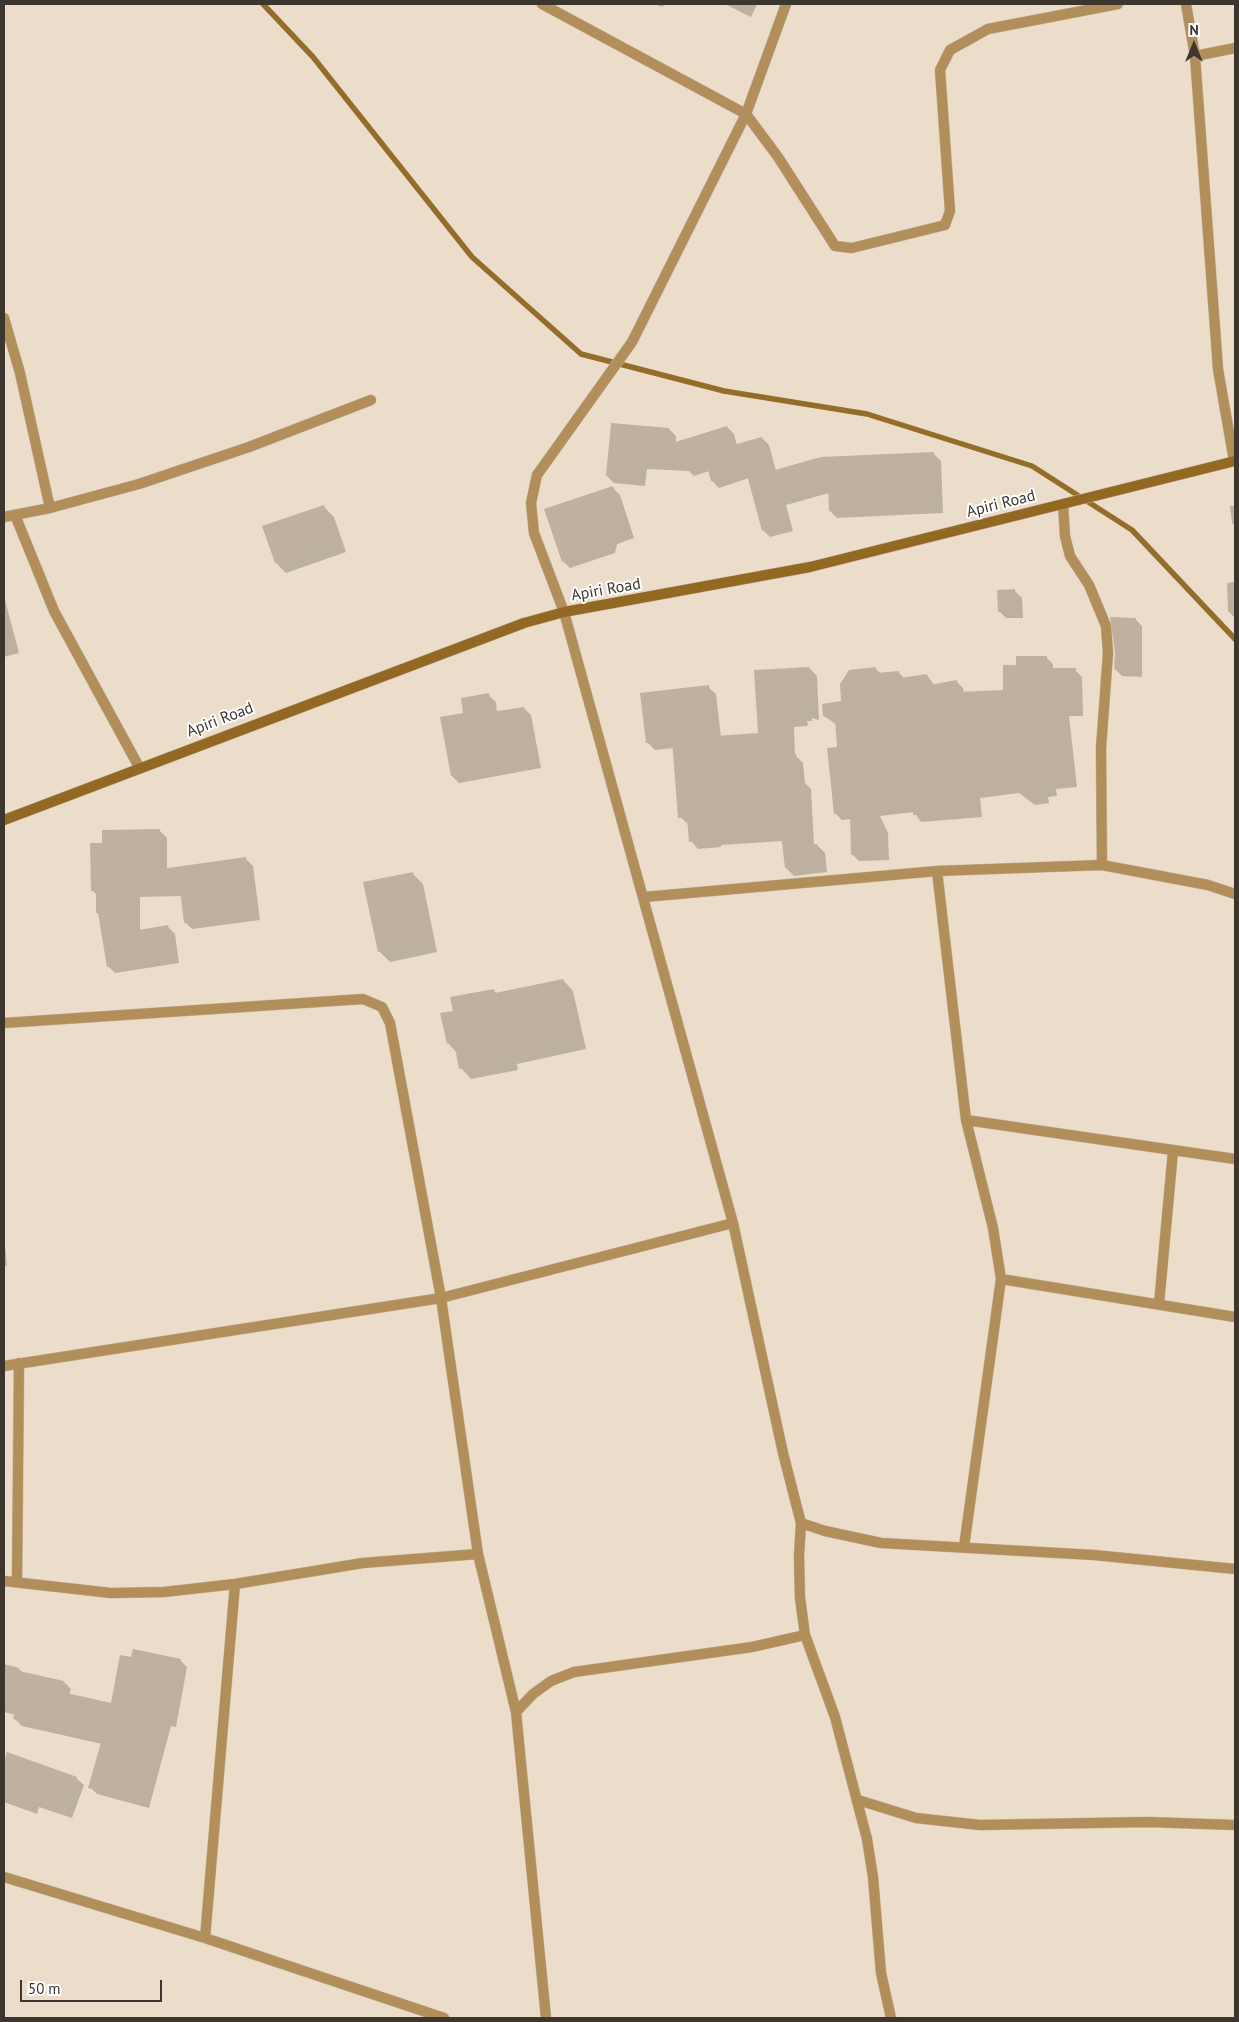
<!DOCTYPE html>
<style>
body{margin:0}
#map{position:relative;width:1239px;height:2022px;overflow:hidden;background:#ebddc9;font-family:"PT Sans",sans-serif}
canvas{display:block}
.frame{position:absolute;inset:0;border:5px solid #3c362e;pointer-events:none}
.north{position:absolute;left:1169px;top:20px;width:50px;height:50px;-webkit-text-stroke:4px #fff;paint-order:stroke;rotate:0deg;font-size:14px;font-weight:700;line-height:20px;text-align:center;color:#3c362e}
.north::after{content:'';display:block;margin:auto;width:18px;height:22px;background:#3c362e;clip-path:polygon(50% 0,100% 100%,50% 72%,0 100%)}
.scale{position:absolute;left:20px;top:1980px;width:142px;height:22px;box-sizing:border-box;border:2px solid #3c362e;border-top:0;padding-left:6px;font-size:15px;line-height:18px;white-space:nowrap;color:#3c362e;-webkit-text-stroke:4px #fff;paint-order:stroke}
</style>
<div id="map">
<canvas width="1239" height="2022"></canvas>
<div class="frame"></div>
<div class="north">N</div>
<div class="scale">50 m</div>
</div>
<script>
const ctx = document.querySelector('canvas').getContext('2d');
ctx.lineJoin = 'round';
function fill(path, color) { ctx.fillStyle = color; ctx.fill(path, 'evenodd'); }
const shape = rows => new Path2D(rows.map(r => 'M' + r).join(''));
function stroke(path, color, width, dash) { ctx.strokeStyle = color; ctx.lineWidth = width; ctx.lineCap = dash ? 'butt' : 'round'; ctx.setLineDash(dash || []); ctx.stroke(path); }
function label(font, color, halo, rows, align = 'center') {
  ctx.font = font + ' "PT Sans",sans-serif'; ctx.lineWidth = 4; ctx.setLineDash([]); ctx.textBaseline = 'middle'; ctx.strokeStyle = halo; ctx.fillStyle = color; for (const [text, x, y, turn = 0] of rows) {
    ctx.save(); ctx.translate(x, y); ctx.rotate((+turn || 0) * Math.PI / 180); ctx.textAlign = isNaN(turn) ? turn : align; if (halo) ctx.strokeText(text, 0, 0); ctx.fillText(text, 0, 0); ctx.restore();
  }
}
fill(shape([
 [652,4,664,4,663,7],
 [725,4,757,4,751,17],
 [727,427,734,434,737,445,762,438,769,445,776,471,934,454,941,461,943,513,837,518,830,511,829,493,786,505,793,531,770,537,763,530,749,478,719,488,712,481,709,471,694,476,689,471,647,469,645,486,614,483,607,476,669,429,676,436,676,443],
 [613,488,620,495,634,538,617,544,615,553,570,568,563,561],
 [323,506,334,517,346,552,286,573,276,563],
 [1230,506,1235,506,1235,527,1232,523],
 [1235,582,1235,618,1228,611,1227,583],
 [1015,591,1022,598,1023,618,1006,618,999,611],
 [4,596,19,653,4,657],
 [1135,619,1142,626,1142,677,1122,676,1115,669],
 [1046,657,1053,664,1053,670,1075,670,1082,677,1083,716,1069,716,1077,787,1056,789,1057,796,1048,797,1049,803,1035,805,1019,793,980,798,982,817,921,822,914,812,880,816,888,833,889,860,859,861,852,854,851,819,842,820,835,813,839,748,837,725,824,716,842,702,875,668,881,674,899,673,905,679,927,675,934,685,956,681,963,688,964,693,1004,691,1017,666],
 [809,668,817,676,819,720,812,718,812,721,807,721,808,726,794,727,795,755,803,763,805,783,811,789,814,845,817,845,825,853,827,872,794,876,786,868,783,841,721,845,721,847,698,849,691,841,689,825,680,817,674,748,655,750,647,742,708,687,716,694,721,737,759,734],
 [488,695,496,702,497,713,524,708,531,715,541,768,459,783,452,776,465,714],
 [160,831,167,838,167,869,246,859,253,866,260,920,192,929,185,922,182,896,140,897,140,931,168,927,175,934,179,963,115,973,108,966,100,915,97,913,97,895,92,890,104,844],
 [412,873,423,884,437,952,390,962,379,951],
 [563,980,573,991,586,1049,517,1064,518,1070,471,1079,461,1068,457,1053,448,1043,454,1012,493,990,497,994],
 [4,1235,7,1266,4,1266],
 [180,1660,187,1667,176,1727,171,1726,149,1808,97,1794,90,1787,102,1744,22,1726,15,1719,16,1715,4,1712,4,1665,19,1669,23,1673,64,1682,71,1689,69,1695,112,1705],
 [8,1754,76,1778,84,1785,72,1818,39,1807,37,1814,4,1802,4,1765]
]), '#0003');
stroke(shape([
 [263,4,313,57,472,257,581,354,724,391,867,414,1032,466,1132,530,1235,639]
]), '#946d2a', 5.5);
fill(shape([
 [611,423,669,428,669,444,727,426,733,445,762,437,771,471,821,457,934,452,937,506,829,511,828,485,779,498,787,524,762,531,746,471,711,481,706,463,686,469,684,465,640,462,639,479,606,476],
 [613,486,628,531,610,537,609,547,562,562,544,509],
 [324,505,336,542,275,563,262,526],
 [1015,589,1016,611,998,612,997,590],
 [1110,617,1136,618,1135,670,1114,669,1115,653],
 [1016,656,1047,656,1047,668,1076,668,1076,710,1063,710,1071,780,1050,782,1050,789,1041,790,1042,797,1027,799,1026,792,1017,793,1016,786,974,792,976,810,913,815,912,805,874,809,881,825,882,854,851,855,850,812,834,814,827,748,837,747,835,720,823,716,822,704,841,701,840,684,849,670,876,667,876,673,899,671,900,678,927,674,929,685,957,680,959,692,1003,690,1003,665,1016,665],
 [809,667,811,713,804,711,804,713,800,713,800,718,787,719,788,754,796,754,798,780,804,780,807,845,817,844,820,864,785,868,781,834,713,837,714,840,689,842,687,817,678,818,672,740,646,743,640,693,709,685,715,736,758,733,754,670],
 [489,693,492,712,524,707,534,761,451,776,440,717,463,713,461,698],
 [160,829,161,869,246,857,254,913,184,923,180,890,133,890,133,931,168,925,173,957,107,967,98,913,96,913,96,890,91,891,90,843,102,843,102,830],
 [413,872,427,941,378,952,363,882],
 [563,979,575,1038,506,1053,508,1059,459,1069,454,1042,447,1044,440,1013,453,1011,450,997,494,989,495,993],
 [133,1649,181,1659,169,1721,164,1720,142,1802,88,1788,102,1739,13,1719,16,1710,4,1708,4,1664,19,1668,19,1671,64,1681,62,1692,111,1703,120,1655,131,1657],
 [7,1752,77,1777,65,1812,32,1801,30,1808,4,1798,4,1762]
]), '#bfb19e');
const street = shape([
 [542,4,746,114,778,157,835,246,852,248,945,225,950,211,940,70,950,50,988,29,1118,4],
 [786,4,746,114,632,342,537,475,531,503,534,533,564,612,733,1223,783,1453,801,1523,799,1556,800,1598,805,1635,835,1717,867,1839,873,1877,881,1973,891,2018],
 [1186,4,1195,56,1218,369,1234,461],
 [1195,56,1235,48],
 [4,318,20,373,50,508],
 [1063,504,1065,536,1070,556,1089,585,1106,626,1108,653,1101,748,1102,865],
 [15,515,54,611,139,767],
 [4,517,50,508,139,484,249,447,371,400],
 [937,871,966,1120,993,1228,1001,1279,964,1547],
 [644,897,937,871,1102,865,1208,885,1235,894],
 [4,1023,363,999,382,1007,390,1023,441,1298,478,1554,516,1712],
 [966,1120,1235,1159],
 [1001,1279,1235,1317],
 [1159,1304,1173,1151],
 [4,1366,441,1298,733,1223],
 [801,1523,825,1531,881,1543,1094,1555,1235,1569],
 [4,1581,111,1593,164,1592,235,1584,363,1563,478,1554],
 [17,1582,19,1363],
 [858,1800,916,1818,980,1825,1147,1822,1235,1825],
 [4,1877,205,1938,444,2018],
 [205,1938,235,1584],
 [546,2018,516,1712,533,1694,551,1681,574,1672,752,1647,805,1635]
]);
const secondary = shape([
 [4,820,524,623,564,612,810,567,1235,461]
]);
stroke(street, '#c4b8a7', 11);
stroke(secondary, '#c4b8a7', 11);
stroke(street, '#b28e5a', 10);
stroke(secondary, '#926823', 10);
label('16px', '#3c362e', '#fff', [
 ["Apiri Road",1001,504,-14],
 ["Apiri Road",606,590,-10],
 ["Apiri Road",220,720,-21]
]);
</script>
